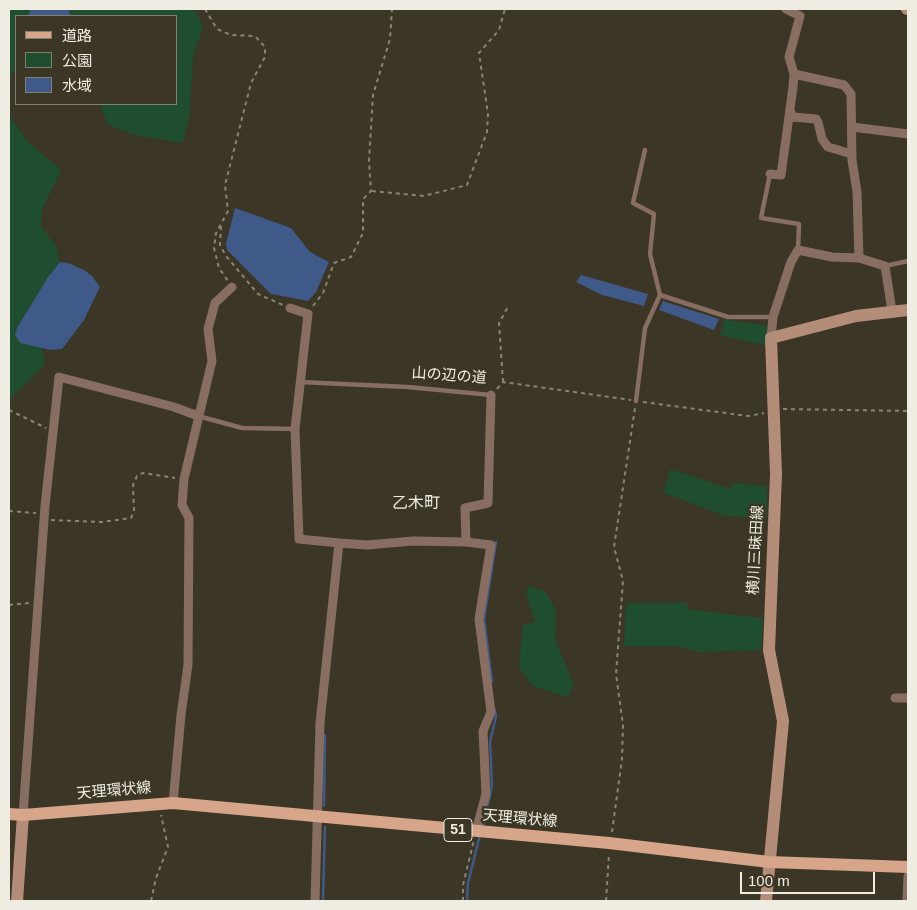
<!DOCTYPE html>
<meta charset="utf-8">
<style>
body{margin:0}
#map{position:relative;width:917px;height:910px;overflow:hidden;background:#3b3625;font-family:Helvetica,"Noto Sans JP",sans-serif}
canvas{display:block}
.frame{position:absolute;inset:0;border:10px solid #efece1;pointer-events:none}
.legend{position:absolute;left:15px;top:15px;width:162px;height:90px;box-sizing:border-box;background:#3b3625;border:1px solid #837f70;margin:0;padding:6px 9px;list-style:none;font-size:15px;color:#efece1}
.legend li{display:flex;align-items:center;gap:10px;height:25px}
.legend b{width:25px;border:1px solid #837f70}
.scale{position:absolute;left:740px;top:872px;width:135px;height:22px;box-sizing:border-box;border:2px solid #efece1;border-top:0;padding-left:6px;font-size:15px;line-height:18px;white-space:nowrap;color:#efece1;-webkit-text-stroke:4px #3b3625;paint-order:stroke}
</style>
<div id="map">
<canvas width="917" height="910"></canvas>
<div class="frame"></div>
<ul class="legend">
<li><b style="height:6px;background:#d7a589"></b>道路</li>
<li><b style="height:14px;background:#1e4e2f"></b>公園</li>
<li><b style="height:14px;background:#3f5988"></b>水域</li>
</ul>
<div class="scale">100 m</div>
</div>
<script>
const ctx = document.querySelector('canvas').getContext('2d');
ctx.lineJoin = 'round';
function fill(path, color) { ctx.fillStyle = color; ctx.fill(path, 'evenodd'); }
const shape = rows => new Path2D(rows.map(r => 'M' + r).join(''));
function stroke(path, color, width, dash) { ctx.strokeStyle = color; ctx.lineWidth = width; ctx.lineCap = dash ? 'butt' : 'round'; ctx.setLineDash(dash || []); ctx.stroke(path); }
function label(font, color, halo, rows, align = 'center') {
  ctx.font = font + ' Helvetica,"Noto Sans JP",sans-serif'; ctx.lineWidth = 5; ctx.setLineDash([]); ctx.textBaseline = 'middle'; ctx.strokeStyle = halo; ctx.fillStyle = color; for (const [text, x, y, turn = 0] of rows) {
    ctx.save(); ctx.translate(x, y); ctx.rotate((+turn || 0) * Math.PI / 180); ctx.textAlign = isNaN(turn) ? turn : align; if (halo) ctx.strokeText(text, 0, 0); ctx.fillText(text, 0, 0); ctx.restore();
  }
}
fill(shape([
 [9,9,30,9,28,16,16,16,16,70,9,76],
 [68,9,194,9,203,26,193,56,189,120,182,143,135,135,108,125,100,104,176,104,176,16,71,16],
 [9,115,28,142,61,170,42,210,41,226,56,246,60,262,48,277,17,328,20,343,42,348,45,364,9,400],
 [724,320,771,326,769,346,720,335],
 [670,469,731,489,733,483,767,486,767,518,725,516,664,493],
 [528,586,545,591,556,610,555,639,574,685,568,697,533,686,519,668,523,625,535,622,526,594],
 [626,603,688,603,686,609,763,618,761,650,699,652,678,646,624,646]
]), '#1e4e2f');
fill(shape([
 [30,9,68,9,71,16,28,16],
 [235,208,291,228,310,252,329,262,316,292,308,301,271,294,227,250,226,244],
 [60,262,68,263,84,270,92,276,100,287,84,320,62,349,50,350,20,343,15,335,17,328,48,277],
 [581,275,648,294,644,306,602,295,576,282],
 [663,301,719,319,714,330,659,310]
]), '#3f5988');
stroke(shape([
 [492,682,484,619,496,542],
 [324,806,325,735],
 [483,827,492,786,490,741,496,717,495,710],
 [323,901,325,827],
 [467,901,468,883,480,835]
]), '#3f5988', 2.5);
stroke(shape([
 [205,9,217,29,231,35,255,36,265,47,265,57,251,83,225,185,228,211,216,233,214,248,219,268,228,281],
 [372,191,424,196,467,185,487,132,488,114,479,53,499,30,505,9],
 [221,226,220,245,226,256,258,294,283,305],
 [313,306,323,293,334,263,351,257,363,233,363,199,371,191,369,161,373,95,390,39,392,9],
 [503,382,499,323,509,305],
 [497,389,503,382,631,400],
 [643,402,748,416,764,413],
 [783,409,908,411],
 [9,410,46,428],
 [9,511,36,513],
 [51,520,102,522,131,518,134,511,133,485,137,476,143,473,175,478],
 [9,605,29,603],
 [612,832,622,759,623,725,616,674,623,581,614,547,635,408],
 [151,901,156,878,168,847,161,815],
 [463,901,463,885,474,840],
 [606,901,609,854]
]), '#898576', 2, [4, 4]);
stroke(shape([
 [770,174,761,218,799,224,798,250],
 [885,266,908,261],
 [660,295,728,317,773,317],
 [300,382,408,387,491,395],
 [636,401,645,328,660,295,650,254,654,214,633,203,645,150],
 [198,416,242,428,295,429]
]), '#876e61', 4.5);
stroke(shape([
 [794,74,844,85,851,94,852,160,857,192,859,258],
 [790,111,793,117,816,119,818,122,822,139,828,147,852,154],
 [852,127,908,134],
 [770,174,781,175,793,87,794,74,789,57,800,16,786,9],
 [290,308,308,314,295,429,299,539,339,543,320,723,315,901],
 [771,338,773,317,791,262,798,250,832,257,859,258,885,266,892,311],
 [339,543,367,545,413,541,466,542],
 [895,698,908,698],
 [173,803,181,715,188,665,189,518,182,505,184,479,212,361,208,329,215,303,232,287],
 [23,815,45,506,59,377,174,407,198,416],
 [476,831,486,794,483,731,491,712,479,619,491,545,466,542,465,508,488,503,491,395],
 [907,901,908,876]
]), '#876e61', 9);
stroke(shape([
 [907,9,908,9],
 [17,901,23,815],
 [766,901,783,721,769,650,776,474,771,338,856,316,908,310]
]), '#b48d78', 12);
stroke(shape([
 [9,814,23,815,173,803,609,843,769,862,908,867]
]), '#d7a589', 12);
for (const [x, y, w] of [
 [458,830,28]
]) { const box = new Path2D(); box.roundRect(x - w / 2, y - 11.5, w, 23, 4); ctx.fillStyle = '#3b3625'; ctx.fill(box); stroke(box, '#efece1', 1); }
label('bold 14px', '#efece1', null, [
 ["51",458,830]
]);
label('15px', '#efece1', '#3b3625', [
 ["山の辺の道",449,376,4],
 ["横川三昧田線",756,550,-87],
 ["天理環状線",114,791,-5],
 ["天理環状線",520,819,5]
]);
label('16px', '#efece1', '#3b3625', [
 ["乙木町",416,504]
]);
</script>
